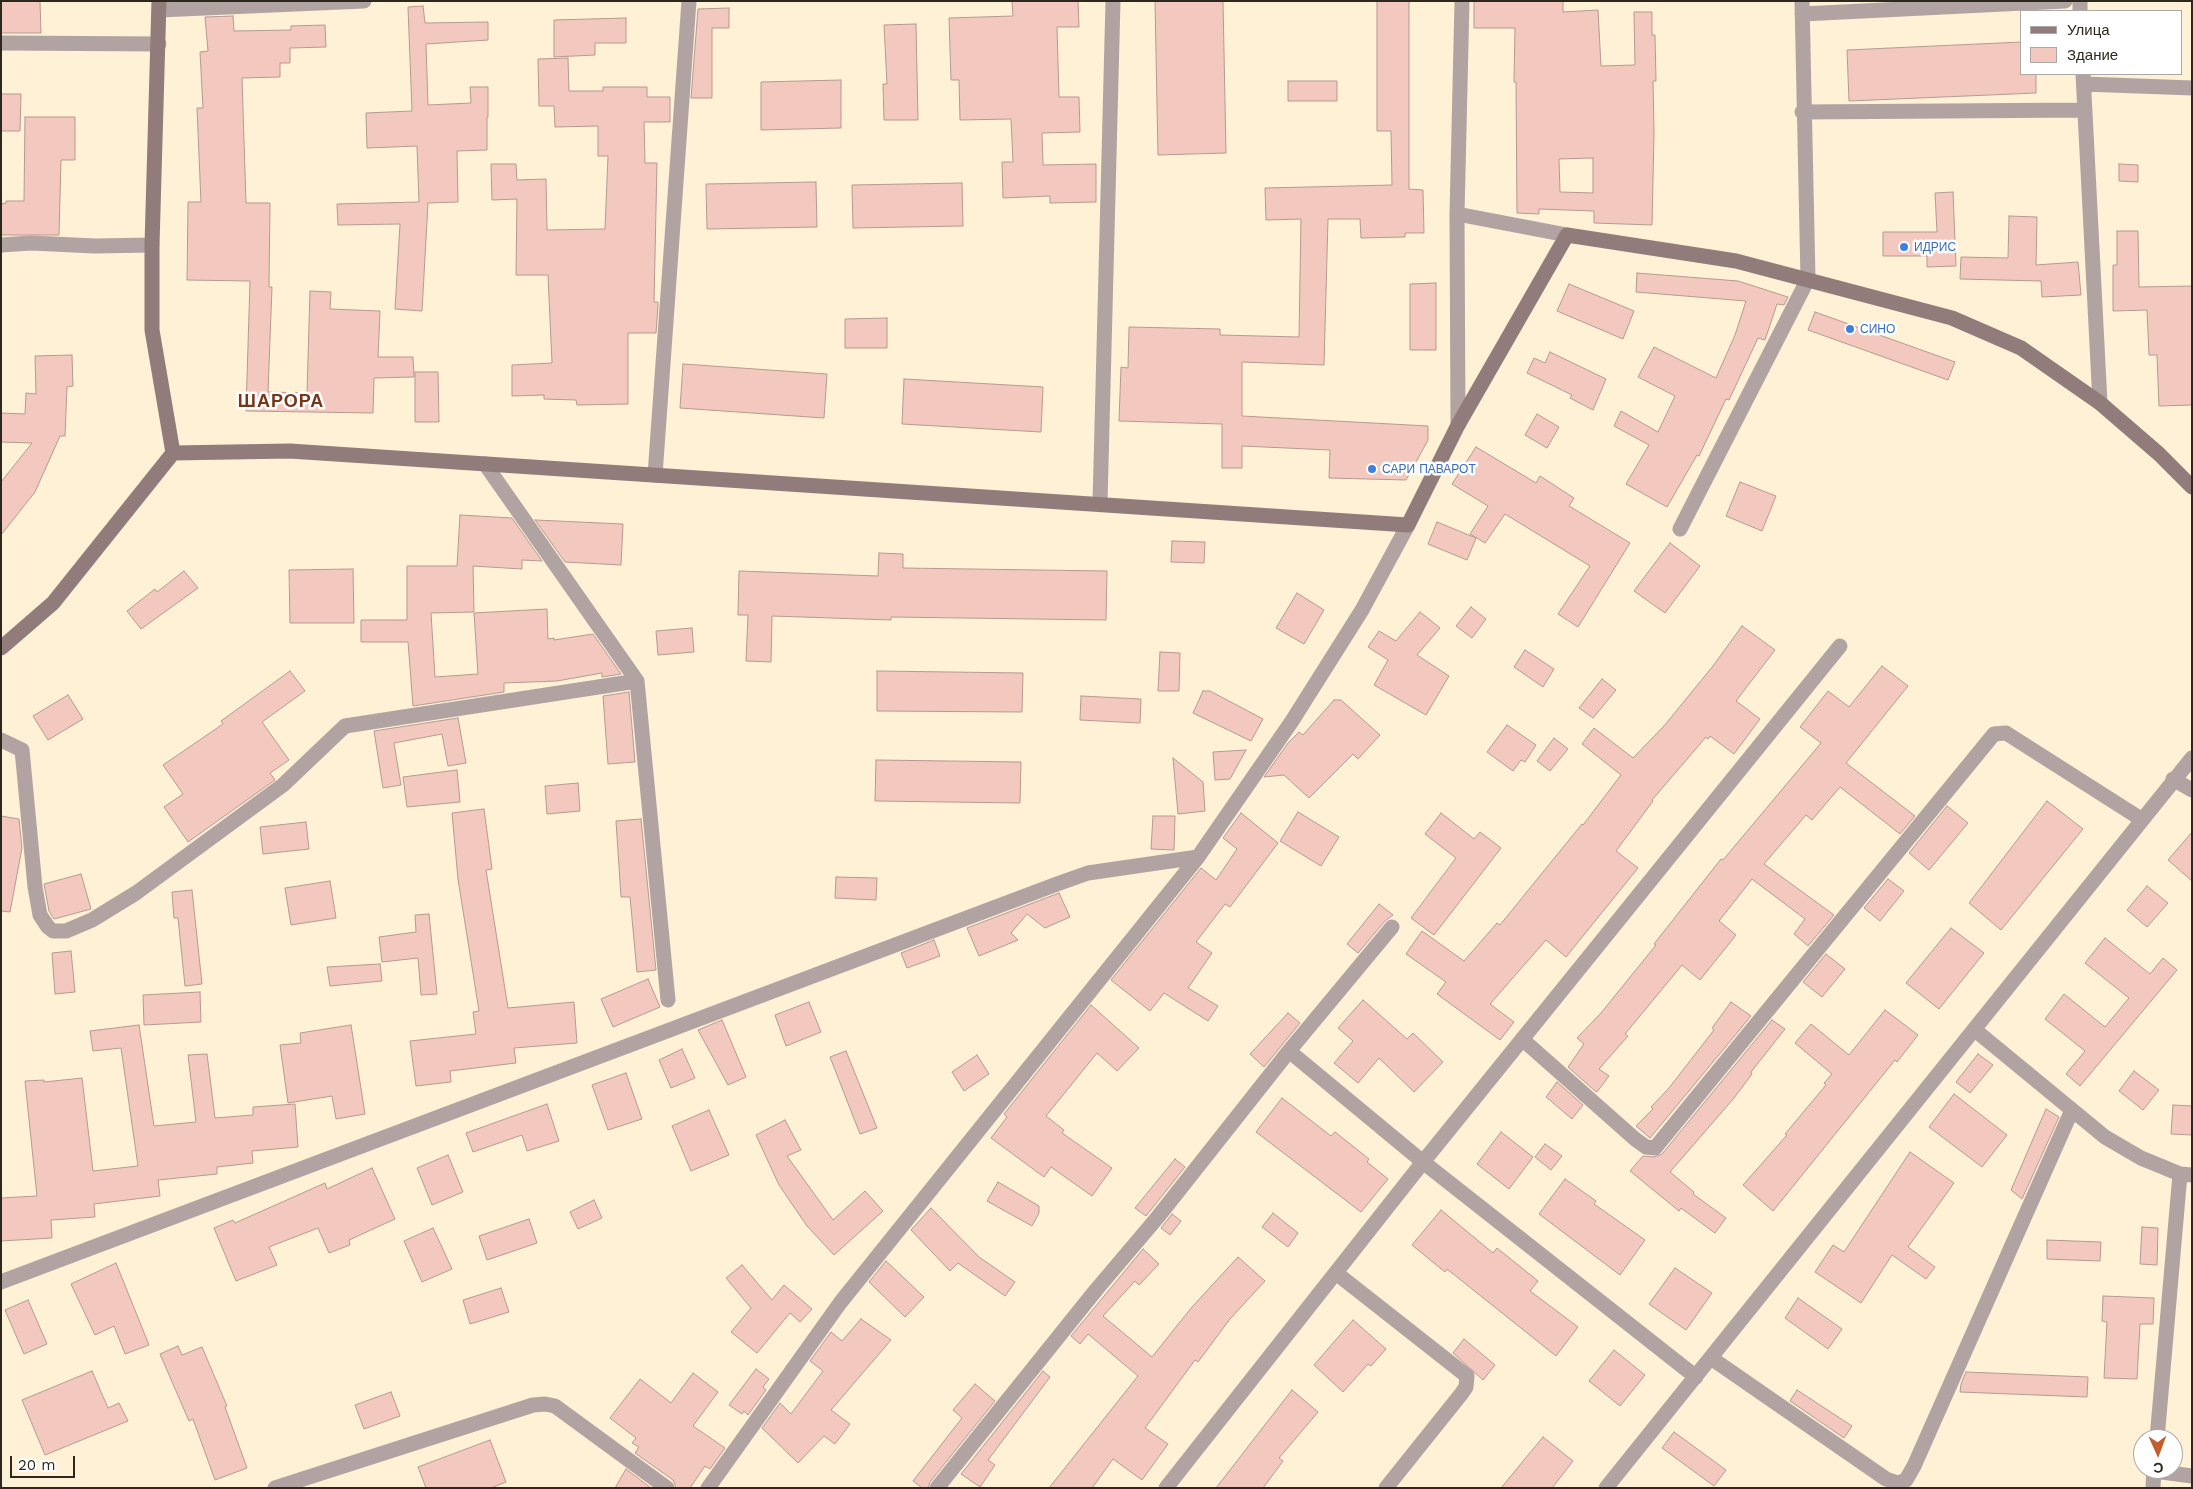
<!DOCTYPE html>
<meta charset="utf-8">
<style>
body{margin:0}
#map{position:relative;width:2193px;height:1489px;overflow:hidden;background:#fef1d6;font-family:"Work Sans",sans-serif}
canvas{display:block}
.frame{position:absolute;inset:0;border:2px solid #2d281e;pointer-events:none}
.legend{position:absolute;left:2020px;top:10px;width:162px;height:65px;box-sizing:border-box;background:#fff;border:1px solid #aba9a5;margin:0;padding:6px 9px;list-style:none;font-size:15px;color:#2d281e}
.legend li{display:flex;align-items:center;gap:10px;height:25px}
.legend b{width:25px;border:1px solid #aba9a5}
.north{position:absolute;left:2133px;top:1429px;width:50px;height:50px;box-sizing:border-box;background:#fff;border:1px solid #aba9a5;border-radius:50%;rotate:178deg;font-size:14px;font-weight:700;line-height:20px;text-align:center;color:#2d281e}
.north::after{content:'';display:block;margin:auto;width:18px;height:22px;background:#c35d2e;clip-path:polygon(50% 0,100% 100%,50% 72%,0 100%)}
.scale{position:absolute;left:10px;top:1456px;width:65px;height:22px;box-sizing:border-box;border:2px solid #2d281e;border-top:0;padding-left:6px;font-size:15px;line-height:18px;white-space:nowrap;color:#2d281e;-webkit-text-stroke:4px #fff;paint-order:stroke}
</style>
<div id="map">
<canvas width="2193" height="1489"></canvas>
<div class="frame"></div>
<ul class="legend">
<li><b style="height:6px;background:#917c7b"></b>Улица</li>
<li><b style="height:14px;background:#f3c8be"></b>Здание</li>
</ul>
<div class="north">С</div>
<div class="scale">20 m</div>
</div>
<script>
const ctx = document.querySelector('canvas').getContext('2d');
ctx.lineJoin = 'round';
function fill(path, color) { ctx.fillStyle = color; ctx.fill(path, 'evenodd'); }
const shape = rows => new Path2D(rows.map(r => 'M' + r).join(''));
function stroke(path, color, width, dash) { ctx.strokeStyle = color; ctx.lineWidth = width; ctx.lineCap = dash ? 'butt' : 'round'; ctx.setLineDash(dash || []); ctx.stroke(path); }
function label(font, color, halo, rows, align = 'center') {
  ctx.font = font + ' "Work Sans",sans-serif'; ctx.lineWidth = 5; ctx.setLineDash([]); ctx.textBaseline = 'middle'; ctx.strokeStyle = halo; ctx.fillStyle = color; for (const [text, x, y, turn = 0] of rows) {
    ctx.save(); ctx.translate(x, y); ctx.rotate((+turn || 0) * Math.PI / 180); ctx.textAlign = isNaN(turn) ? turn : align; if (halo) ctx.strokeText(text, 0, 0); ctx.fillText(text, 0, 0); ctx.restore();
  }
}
const building = shape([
 [1,1,40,1,41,33,1,33,1,1],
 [1012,1,1078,1,1079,27,1057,27,1059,97,1079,97,1080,132,1042,133,1043,165,1096,164,1096,202,1050,203,1050,196,1003,198,1002,162,1013,162,1011,119,960,120,959,80,951,80,949,18,1013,16,1012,1],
 [1155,1,1223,1,1226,153,1158,155,1155,1],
 [1377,1,1409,1,1409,189,1423,190,1424,233,1405,233,1405,237,1361,238,1360,219,1328,219,1324,365,1242,362,1242,416,1428,426,1428,440,1406,480,1329,478,1330,450,1242,446,1242,468,1222,468,1222,424,1119,421,1121,367,1128,368,1129,327,1220,329,1220,335,1299,337,1301,219,1266,220,1265,188,1392,185,1391,131,1377,131,1377,1],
 [1474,1,1563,1,1563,12,1598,10,1601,66,1635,65,1634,12,1652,12,1652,35,1655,35,1656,81,1653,81,1654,133,1652,225,1594,223,1594,211,1539,209,1539,214,1517,213,1516,82,1514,82,1515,28,1474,28,1474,1],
 [1593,158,1593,193,1560,192,1559,159,1593,158],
 [423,6,425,23,488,22,488,40,426,44,428,105,471,103,470,87,488,87,488,117,487,117,487,150,457,151,458,202,428,203,422,311,395,309,400,224,338,225,337,204,419,202,417,146,367,148,366,113,412,111,408,7,423,6],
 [729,8,729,28,712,28,712,98,691,98,698,9,729,8],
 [233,16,234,31,291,30,291,26,325,25,326,47,290,48,290,63,280,63,280,77,242,78,246,203,270,203,269,287,272,287,268,392,307,393,310,291,331,292,330,309,380,311,378,357,413,357,414,377,374,378,373,413,246,411,250,281,187,280,188,202,201,202,197,108,203,108,200,52,208,51,205,17,233,16],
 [626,18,626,43,595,43,595,55,554,57,554,20,626,18],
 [916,24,918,120,884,120,883,84,887,84,884,25,916,24],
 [2022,42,2022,74,2036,74,2036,93,1849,101,1847,50,2022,42],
 [568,58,569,91,603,91,603,87,647,87,647,97,670,97,670,122,644,122,645,163,657,163,654,302,658,302,658,306,656,333,628,333,628,404,577,405,576,400,544,399,544,395,512,396,512,365,552,363,548,275,516,275,517,199,492,200,491,164,516,164,517,180,546,179,547,230,605,229,608,156,598,156,598,126,555,127,554,106,539,106,538,59,568,58],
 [841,80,841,128,761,130,761,82,841,80],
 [1288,81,1337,81,1337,101,1288,101,1288,81],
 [1,94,21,94,20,131,1,131,1,94],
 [25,117,75,117,75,160,61,160,59,235,1,235,1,204,6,203,6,201,24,201,25,117],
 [2119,164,2138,165,2138,182,2119,181,2119,164],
 [816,182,817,227,707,229,706,184,816,182],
 [962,183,963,226,853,228,852,185,962,183],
 [1953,192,1956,266,1927,267,1927,256,1883,256,1883,232,1937,232,1935,193,1953,192],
 [2009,216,2037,217,2036,265,2078,262,2081,295,2042,297,2041,281,1960,279,1961,257,2008,258,2009,216],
 [2117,231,2138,231,2139,287,2192,286,2192,405,2159,406,2157,355,2149,355,2147,310,2113,311,2113,265,2117,265,2117,231],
 [1637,273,1738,281,1788,297,1784,305,1777,304,1765,340,1758,338,1729,400,1726,399,1699,456,1697,455,1667,507,1626,484,1649,445,1614,426,1621,411,1658,432,1675,396,1638,377,1654,347,1716,378,1735,335,1746,301,1636,292,1637,273],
 [1436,283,1436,350,1410,350,1410,284,1436,283],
 [1569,284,1634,311,1623,339,1557,311,1569,284],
 [1815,312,1955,362,1948,380,1808,330,1815,312],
 [887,318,887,348,845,348,845,319,887,318],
 [1550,352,1606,379,1593,410,1570,398,1572,395,1527,373,1534,358,1545,363,1550,352],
 [72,355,73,386,67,387,65,436,60,436,35,492,1,535,1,482,32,443,1,442,1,413,25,414,26,393,36,394,35,356,72,355],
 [683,364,827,374,824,418,680,408,683,364],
 [415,372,438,372,439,422,415,422,415,372],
 [904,379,1043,387,1041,432,902,424,904,379],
 [1537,414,1559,427,1547,448,1525,435,1537,414],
 [1476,447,1536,483,1540,476,1574,498,1569,506,1630,543,1578,627,1558,614,1590,566,1505,514,1485,543,1470,534,1488,506,1452,484,1476,447],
 [1740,482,1776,496,1762,531,1726,516,1740,482],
 [460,515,512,518,542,561,522,560,522,569,473,566,474,612,431,613,435,677,478,674,474,613,547,609,548,639,554,638,554,640,593,634,621,674,602,677,602,673,557,681,504,683,504,692,413,706,408,642,361,642,361,620,407,620,407,566,457,566,460,515],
 [535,520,623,524,621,565,565,562,535,520],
 [1437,522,1476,538,1467,560,1428,544,1437,522],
 [1172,541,1205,542,1204,563,1171,562,1172,541],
 [1670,543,1700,566,1665,613,1634,591,1670,543],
 [879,553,903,554,903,568,1107,571,1106,620,891,617,891,620,772,616,771,662,746,661,748,615,738,615,739,571,878,576,879,553],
 [353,569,354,623,290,623,289,570,353,569],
 [184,571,198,588,141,629,127,611,155,589,157,592,184,571],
 [1297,593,1324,610,1304,644,1276,628,1297,593],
 [1471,607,1486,619,1472,638,1456,626,1471,607],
 [1420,612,1440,628,1417,655,1449,676,1426,715,1374,685,1388,660,1368,647,1379,631,1396,641,1420,612],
 [1742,626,1775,650,1736,701,1760,719,1734,754,1710,736,1708,739,1706,737,1652,800,1653,801,1616,851,1638,868,1566,957,1546,940,1490,1004,1514,1022,1500,1040,1437,994,1446,982,1406,954,1422,931,1464,961,1497,923,1500,925,1582,824,1583,825,1621,775,1582,744,1594,728,1633,758,1664,726,1713,666,1742,626],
 [692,628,694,652,658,655,656,631,692,628],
 [1525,650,1554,669,1543,687,1514,667,1525,650],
 [1160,652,1180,653,1179,691,1158,691,1160,652],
 [1882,666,1908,686,1846,763,1915,816,1900,834,1840,787,1812,820,1806,815,1764,864,1834,915,1808,946,1794,934,1805,919,1752,879,1719,921,1736,935,1700,980,1682,965,1625,1034,1628,1036,1599,1069,1609,1076,1597,1092,1595,1091,1568,1067,1584,1044,1577,1038,1601,1013,1656,945,1654,944,1721,859,1723,860,1821,743,1800,727,1828,691,1849,707,1882,666],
 [290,671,305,691,262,722,289,760,270,773,275,780,188,842,164,807,183,794,163,765,223,724,221,721,290,671],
 [877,671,1023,673,1022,712,877,711,877,671],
 [1602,679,1616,690,1593,718,1579,708,1602,679],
 [1203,691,1210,691,1263,719,1251,741,1193,713,1203,691],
 [629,692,635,762,608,764,603,696,629,692],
 [68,695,83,719,48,740,33,716,68,695],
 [1081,696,1141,699,1140,723,1080,720,1081,696],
 [1334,700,1341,700,1380,735,1358,759,1353,754,1309,798,1284,775,1264,777,1288,743,1299,732,1303,735,1334,700],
 [458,718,466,763,448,766,442,734,394,743,401,785,383,788,374,731,458,718],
 [1507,725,1536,745,1525,762,1521,760,1513,771,1487,752,1507,725],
 [1554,738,1568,749,1550,771,1537,761,1554,738],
 [1246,750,1230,779,1215,780,1213,752,1246,750],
 [1173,758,1203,782,1205,811,1178,814,1173,758],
 [876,760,1021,762,1020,803,875,801,876,760],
 [457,770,460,802,407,807,403,777,457,770],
 [578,783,580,811,547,814,545,786,578,783],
 [2047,801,2083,829,2001,930,1969,903,2047,801],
 [1947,806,1968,823,1929,870,1909,853,1947,806],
 [484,809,492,869,486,870,508,1008,574,1002,577,1043,514,1048,516,1063,450,1071,451,1082,416,1086,410,1041,476,1034,473,1012,479,1011,458,879,452,813,484,809],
 [1298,812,1339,837,1321,866,1280,841,1298,812],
 [1241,813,1278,843,1230,907,1225,904,1196,942,1212,953,1188,988,1218,1006,1208,1021,1164,993,1150,1011,1111,980,1201,868,1216,880,1237,849,1223,838,1241,813],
 [1441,813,1474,839,1480,832,1501,848,1434,935,1411,918,1456,858,1425,834,1441,813],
 [1,816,19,819,22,848,10,912,1,911,1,816],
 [1153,816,1175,816,1174,850,1151,849,1153,816],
 [641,819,656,970,637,972,630,897,621,897,616,821,641,819],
 [306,822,309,849,263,854,260,827,306,822],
 [2192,832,2192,881,2168,860,2192,832],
 [81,874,91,909,54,919,49,911,44,884,81,874],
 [836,877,877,878,876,900,835,898,836,877],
 [1888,879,1904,891,1880,921,1864,908,1888,879],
 [330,881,336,918,291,925,285,888,330,881],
 [2147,886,2168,903,2147,927,2127,910,2147,886],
 [192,890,202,984,185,986,178,918,174,918,172,892,192,890],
 [1059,893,1070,917,1045,928,1027,914,1011,933,1018,940,979,956,967,928,1059,893],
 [1379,904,1393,915,1385,921,1358,953,1347,944,1379,904],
 [429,914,437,994,421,995,418,958,382,962,379,937,416,932,415,915,429,914],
 [1951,928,1984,953,1939,1009,1906,983,1951,928],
 [2105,938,2150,974,2163,958,2177,970,2080,1086,2066,1074,2085,1051,2045,1019,2064,994,2105,1027,2129,998,2085,963,2105,938],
 [934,940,940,956,907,968,901,953,934,940],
 [71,951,75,992,55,994,52,953,71,951],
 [1826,954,1845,969,1822,997,1803,982,1826,954],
 [380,964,382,981,330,986,327,967,380,964],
 [648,979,660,1007,613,1027,601,999,648,979],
 [200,992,201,1022,144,1025,143,995,200,992],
 [1363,1000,1407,1039,1413,1033,1443,1062,1414,1092,1379,1058,1358,1083,1334,1063,1353,1041,1338,1028,1363,1000],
 [809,1002,821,1032,786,1046,775,1015,809,1002],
 [1731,1002,1751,1016,1650,1138,1636,1126,1653,1109,1651,1107,1669,1088,1714,1030,1712,1028,1731,1002],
 [1091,1005,1139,1048,1117,1071,1097,1053,1046,1116,1064,1130,1062,1133,1112,1168,1092,1196,1051,1167,1044,1177,991,1138,1007,1117,1004,1114,1091,1005],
 [1885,1010,1918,1035,1897,1062,1895,1060,1773,1211,1743,1185,1787,1135,1785,1134,1826,1085,1824,1083,1832,1074,1795,1043,1811,1024,1849,1055,1885,1010],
 [1288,1013,1300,1023,1264,1067,1250,1054,1288,1013],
 [722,1020,746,1077,728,1085,698,1030,722,1020],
 [1772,1020,1785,1029,1751,1072,1752,1074,1734,1098,1670,1172,1694,1192,1693,1194,1726,1218,1715,1233,1681,1208,1679,1211,1630,1171,1643,1156,1654,1157,1662,1154,1772,1020],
 [139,1025,154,1126,196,1122,188,1055,207,1054,215,1118,253,1115,253,1107,295,1104,298,1147,252,1151,253,1163,217,1167,217,1174,158,1180,160,1196,94,1204,95,1217,51,1220,52,1238,1,1241,1,1198,37,1196,25,1081,44,1080,44,1082,82,1078,93,1171,138,1166,121,1048,93,1051,90,1031,139,1025],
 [351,1025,365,1114,336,1119,332,1096,288,1103,280,1045,301,1043,300,1033,351,1025],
 [682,1049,695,1078,671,1088,659,1060,682,1049],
 [846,1051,877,1128,860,1134,830,1057,846,1051],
 [1978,1054,1993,1065,1970,1093,1956,1082,1978,1054],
 [977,1055,989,1074,964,1091,952,1072,977,1055],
 [2134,1071,2159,1090,2143,1110,2119,1091,2134,1071],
 [626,1073,642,1119,608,1130,592,1085,626,1073],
 [1557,1082,1583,1105,1572,1119,1546,1097,1557,1082],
 [1954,1094,2007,1135,1982,1167,1929,1127,1954,1094],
 [1282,1098,1331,1136,1335,1132,1369,1159,1367,1162,1388,1179,1361,1212,1256,1132,1282,1098],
 [547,1104,559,1141,527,1151,522,1135,473,1152,466,1133,547,1104],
 [2173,1105,2192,1106,2192,1135,2171,1134,2173,1105],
 [2046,1109,2059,1117,2022,1199,2011,1190,2046,1109],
 [709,1110,729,1155,691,1171,672,1126,709,1110],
 [785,1120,801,1150,787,1156,833,1220,865,1191,883,1211,834,1255,807,1226,779,1185,756,1135,785,1120],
 [1501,1132,1533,1157,1509,1189,1477,1164,1501,1132],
 [1545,1144,1562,1156,1551,1170,1535,1157,1545,1144],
 [1910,1152,1954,1183,1908,1247,1935,1267,1926,1279,1892,1255,1861,1303,1815,1272,1833,1245,1844,1252,1910,1152],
 [448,1155,463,1192,432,1205,417,1168,448,1155],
 [1175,1159,1185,1167,1146,1216,1135,1208,1175,1159],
 [372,1168,395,1219,349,1240,350,1245,329,1253,318,1228,269,1247,277,1265,236,1281,214,1228,233,1220,235,1223,325,1183,327,1189,372,1168],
 [1565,1179,1596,1201,1594,1204,1645,1240,1620,1275,1539,1214,1565,1179],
 [998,1182,1039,1206,1039,1213,1032,1226,987,1201,998,1182],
 [594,1200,602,1218,578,1229,570,1212,594,1200],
 [931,1208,979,1257,1015,1282,1005,1296,958,1263,950,1271,911,1230,931,1208],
 [1441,1210,1493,1253,1497,1248,1538,1281,1530,1291,1578,1327,1556,1356,1447,1269,1445,1272,1412,1245,1441,1210],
 [1273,1213,1298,1233,1288,1247,1262,1227,1273,1213],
 [1172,1214,1181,1221,1170,1235,1161,1228,1172,1214],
 [529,1219,537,1243,487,1260,479,1236,529,1219],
 [2142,1227,2158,1228,2157,1265,2140,1264,2142,1227],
 [433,1228,452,1269,422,1282,404,1241,433,1228],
 [2047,1240,2101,1242,2100,1261,2047,1259,2047,1240],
 [1143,1249,1159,1264,1139,1285,1135,1281,1103,1316,1152,1357,1192,1307,1238,1257,1265,1281,1230,1319,1198,1362,1195,1360,1145,1428,1168,1444,1142,1480,1113,1459,1092,1488,1049,1488,1138,1376,1088,1334,1080,1344,1071,1336,1143,1249],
 [886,1261,924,1297,905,1317,869,1282,886,1261],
 [116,1263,149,1345,125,1354,114,1326,95,1335,71,1284,116,1263],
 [742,1265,772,1300,784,1285,812,1309,800,1322,790,1313,757,1353,731,1332,751,1308,726,1278,742,1265],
 [1675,1268,1712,1293,1686,1330,1649,1304,1675,1268],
 [501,1288,509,1312,470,1324,463,1300,501,1288],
 [2103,1296,2154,1298,2153,1324,2140,1324,2137,1379,2104,1378,2107,1322,2102,1321,2103,1296],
 [1798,1298,1842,1329,1828,1349,1785,1318,1798,1298],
 [28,1300,47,1344,24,1354,5,1310,28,1300],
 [861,1319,891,1340,831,1410,850,1424,835,1444,824,1436,798,1463,762,1428,780,1403,791,1414,823,1371,810,1361,831,1332,842,1341,861,1319],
 [1353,1320,1386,1349,1371,1366,1368,1364,1343,1392,1314,1365,1353,1320],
 [1464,1339,1495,1365,1483,1380,1453,1353,1464,1339],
 [178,1346,182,1355,202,1347,227,1406,225,1407,247,1468,215,1480,193,1419,189,1421,160,1354,178,1346],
 [1614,1350,1645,1375,1620,1406,1589,1381,1614,1350],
 [756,1369,769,1379,763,1387,766,1390,748,1415,744,1411,742,1414,729,1405,756,1369],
 [92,1371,108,1408,119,1403,128,1421,45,1455,22,1400,92,1371],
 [1043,1371,1050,1377,988,1460,995,1465,980,1487,961,1474,1043,1371],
 [1966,1372,2088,1377,2087,1397,1960,1392,1961,1384,1966,1372],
 [693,1373,718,1392,693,1426,725,1448,710,1469,705,1466,690,1488,676,1488,673,1480,635,1453,639,1447,632,1443,636,1438,610,1418,640,1379,671,1403,693,1373],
 [975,1384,995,1401,930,1482,928,1488,922,1488,913,1481,962,1418,953,1410,975,1384],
 [1292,1390,1318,1412,1279,1458,1283,1461,1263,1488,1216,1488,1292,1390],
 [1797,1390,1852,1426,1844,1438,1790,1401,1797,1390],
 [391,1392,400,1416,364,1429,355,1405,391,1392],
 [1674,1432,1726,1470,1714,1486,1662,1448,1674,1432],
 [1543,1437,1573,1461,1552,1488,1501,1488,1543,1437],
 [490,1440,506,1482,491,1488,426,1488,418,1467,490,1440],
 [626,1469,651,1488,615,1488,626,1469]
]);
fill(building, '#f3c8be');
stroke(building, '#b79992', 1);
stroke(shape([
 [2080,1,2080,11],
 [159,10,364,1],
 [1802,14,2065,1],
 [1,43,159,44],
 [2083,74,2100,403],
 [2084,84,2192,88],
 [1802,112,2085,110],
 [1457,214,1567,235],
 [1,245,31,243,95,246,152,245],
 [1458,425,1457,214,1462,1],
 [655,475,689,1],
 [1100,503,1113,1],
 [1680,529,1808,279,1802,1],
 [637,681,668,1000],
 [1,740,22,750,35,887,40,915,48,927,53,931,66,931,92,920,136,893,283,785,345,726,637,681,485,464],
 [2173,779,2192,790],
 [1975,1030,2105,1137,2141,1158,2180,1174,2192,1175],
 [1522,1039,1635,1139,1646,1147,1655,1148,1994,734,2006,733,2141,819],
 [1289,1051,1423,1162,1696,1377],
 [1336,1273,1467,1376,1466,1387,1462,1393,1386,1488],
 [1,1282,1057,884,1088,873,1198,857],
 [1711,1358,1886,1479,1898,1483,1906,1480,1914,1466,2072,1110],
 [2157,1439,2180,1174],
 [2154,1471,2192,1476],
 [275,1488,533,1405,545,1404,555,1406,667,1488],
 [708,1488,840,1303,1198,857,1292,721,1362,610,1408,525],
 [937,1488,1096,1290,1157,1218,1289,1051,1392,927],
 [1166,1488,1423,1162,1840,646],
 [1606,1488,2192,758],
 [2153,1488,2154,1469]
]), '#b1a3a2', 15);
stroke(shape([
 [173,453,290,451,1408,525,1458,425,1567,235,1736,261,1952,318,2021,348,2100,403,2159,454,2192,487],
 [1,648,53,603,173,453,152,330,152,245,159,1]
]), '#917c7b', 15);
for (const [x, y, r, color] of [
 [1904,247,5,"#3f7fe0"],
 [1850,329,5,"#3f7fe0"],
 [1372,469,5,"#3f7fe0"]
]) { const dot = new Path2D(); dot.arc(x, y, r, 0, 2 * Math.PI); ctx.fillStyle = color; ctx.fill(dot); stroke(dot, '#fff', 2); }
label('12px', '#366cbe', '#fff', [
 ["ИДРИС",1914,247],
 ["СИНО",1860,329],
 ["САРИ ПАВАРОТ",1382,469]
], 'left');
ctx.letterSpacing = '1px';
label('bold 18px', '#773618', '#fff', [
 ["ШАРОРА",281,402]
]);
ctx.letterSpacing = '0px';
</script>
